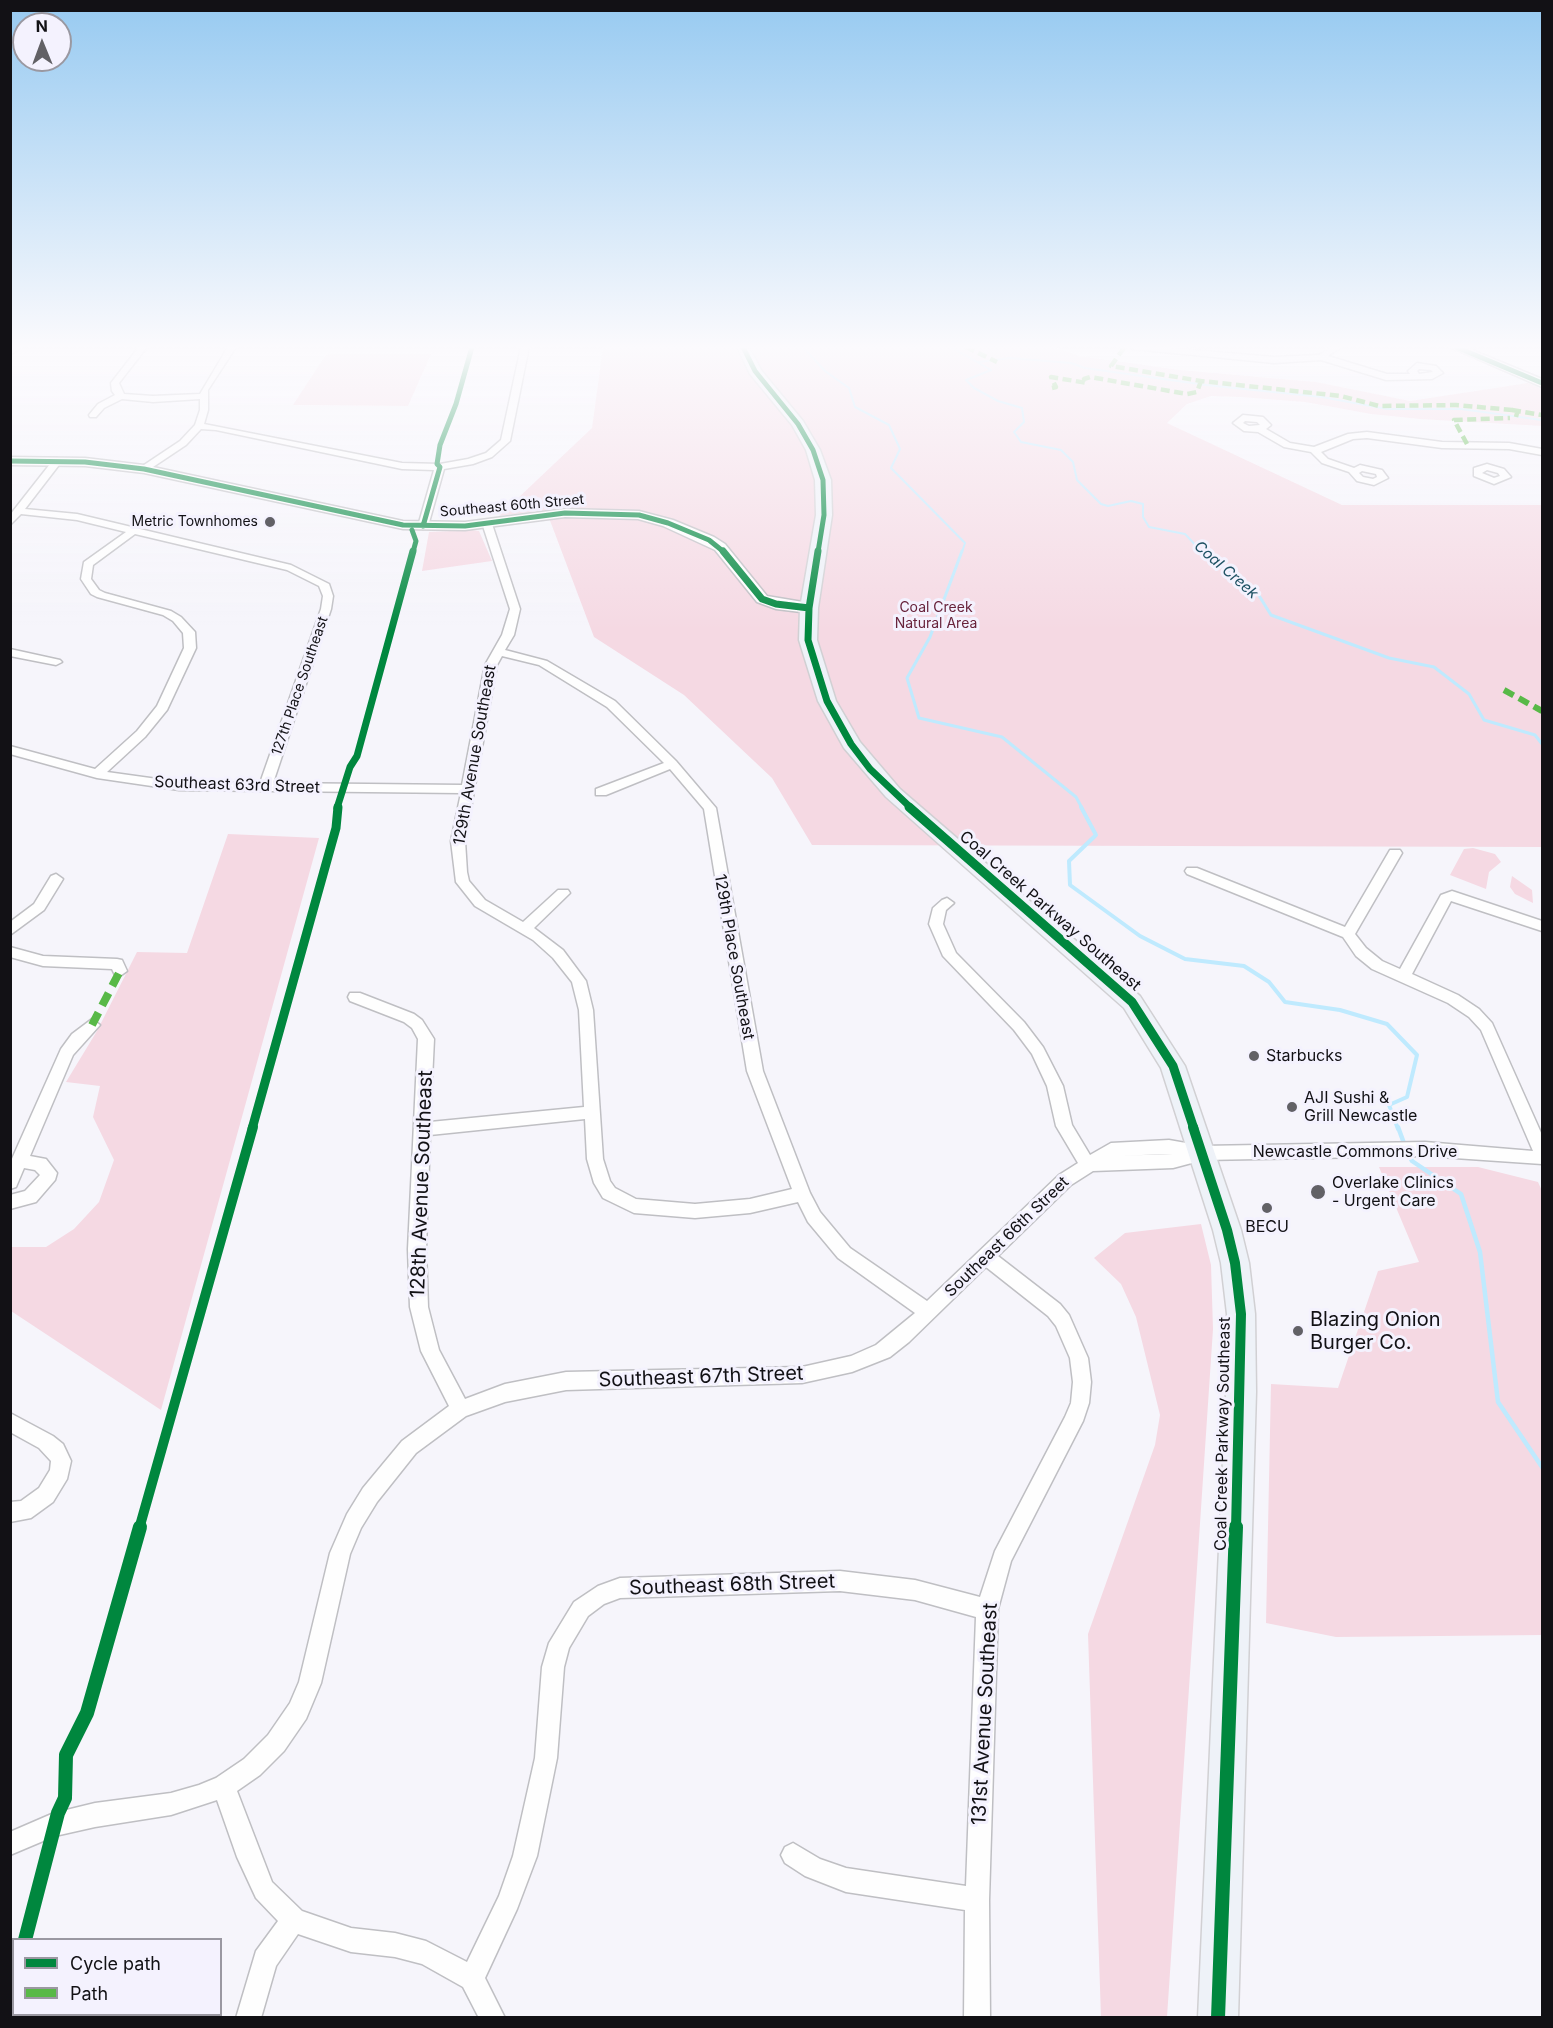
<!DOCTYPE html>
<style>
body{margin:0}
#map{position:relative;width:1553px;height:2028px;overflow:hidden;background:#f6f5fb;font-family:Inter,sans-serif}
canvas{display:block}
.frame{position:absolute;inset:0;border:12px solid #121115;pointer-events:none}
.legend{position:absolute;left:12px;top:1938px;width:210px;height:78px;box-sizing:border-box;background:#f4f2fe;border:2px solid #9a98a1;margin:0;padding:8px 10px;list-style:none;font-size:18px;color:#121115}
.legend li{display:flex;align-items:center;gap:12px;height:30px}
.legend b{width:30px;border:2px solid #9a98a1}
.north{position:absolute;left:12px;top:12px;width:60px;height:60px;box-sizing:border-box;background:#f4f2fe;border:2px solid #9a98a1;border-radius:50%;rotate:359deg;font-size:16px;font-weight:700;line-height:24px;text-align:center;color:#121115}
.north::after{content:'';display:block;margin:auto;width:21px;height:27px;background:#626166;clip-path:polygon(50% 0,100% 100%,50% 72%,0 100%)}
</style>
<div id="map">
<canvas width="1553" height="2028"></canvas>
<div class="frame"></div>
<ul class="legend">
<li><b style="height:8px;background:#00873e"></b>Cycle path</li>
<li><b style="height:8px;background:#58b947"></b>Path</li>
</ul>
<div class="north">N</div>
</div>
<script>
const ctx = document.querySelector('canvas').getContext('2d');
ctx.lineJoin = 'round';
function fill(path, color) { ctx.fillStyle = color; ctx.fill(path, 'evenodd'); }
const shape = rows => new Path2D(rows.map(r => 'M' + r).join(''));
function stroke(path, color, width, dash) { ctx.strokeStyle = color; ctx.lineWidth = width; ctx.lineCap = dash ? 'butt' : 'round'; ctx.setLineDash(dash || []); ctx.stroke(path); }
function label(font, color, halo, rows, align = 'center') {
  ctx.font = font + ' Inter,sans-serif'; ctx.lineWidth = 6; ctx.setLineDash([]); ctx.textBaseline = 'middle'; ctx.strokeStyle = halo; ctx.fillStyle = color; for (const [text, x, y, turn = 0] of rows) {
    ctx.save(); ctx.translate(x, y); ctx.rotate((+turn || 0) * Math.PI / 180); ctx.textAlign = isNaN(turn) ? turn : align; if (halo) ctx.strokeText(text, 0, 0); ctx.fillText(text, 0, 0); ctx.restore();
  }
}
fill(shape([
 [603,347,1053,347,1079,356,1180,370,1316,382,1410,401,1528,383,1542,389,1542,426,1420,419,1371,414,1305,402,1240,397,1211,396,1187,404,1167,423,1342,505,1542,505,1542,847,812,845,772,778,684,695,594,637,546,510,499,516,592,428],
 [332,354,431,354,408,406,293,405,325,356],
 [472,530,479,531,492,561,422,571,429,532],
 [228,834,319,838,161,1410,11,1311,10,1247,46,1247,74,1229,99,1202,114,1160,93,1117,100,1086,66,1082,97,1031,137,952,187,953],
 [1473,848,1495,854,1501,862,1489,872,1486,889,1450,875,1464,849],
 [1512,876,1532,890,1533,903,1515,894,1510,887],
 [1379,1167,1478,1167,1538,1182,1542,1191,1542,1635,1336,1637,1266,1623,1271,1384,1338,1388,1378,1271,1419,1262],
 [1201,1224,1211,1265,1213,1329,1167,2017,1101,2017,1088,1634,1155,1445,1160,1415,1136,1317,1121,1284,1094,1258,1125,1233]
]), '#f5d9e3');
stroke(shape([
 [803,347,825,371,849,388,855,407,889,425,900,449,891,468,965,543,962,552],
 [951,347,991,370,966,380,974,388,998,401,1022,408,1024,422,1014,432,1021,442,1061,450,1073,462,1077,480,1101,504,1108,506,1131,501,1143,504,1143,517,1149,527,1185,534,1202,552],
 [979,362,1010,358,1071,363,1085,368,1206,385,1322,397,1387,409,1461,409,1542,420]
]), '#bfeafe', 2);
stroke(shape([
 [962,551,930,637,907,678,919,718,1002,737,1076,797,1082,808],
 [1201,551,1258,594,1271,615,1389,658,1434,667,1469,694,1484,720,1535,735,1542,744]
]), '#bfeafe', 3);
stroke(shape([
 [1081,807,1096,835,1069,861,1070,885,1140,936,1185,959,1244,966,1269,982,1285,1002,1340,1010,1387,1024,1417,1055,1407,1097,1389,1105,1398,1129]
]), '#bfeafe', 4);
stroke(shape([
 [1398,1127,1405,1146],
 [1408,1153,1412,1161,1461,1194,1480,1252,1498,1402,1542,1467]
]), '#bfeafe', 4.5);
const street = shape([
 [12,347,21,347,10,355,12,347],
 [139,347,147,347,119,383,124,394,153,396,200,394,228,347,236,347,208,390,208,410,204,424,402,463,440,464,468,459,486,453,501,440,521,347,529,347,510,441,492,457,473,464,444,469,428,526,423,529,418,526,434,470,402,469,216,430,201,429,186,445,147,471,141,471,141,467,180,441,195,425,200,410,200,399,153,402,122,399,104,408,96,417,90,417,89,415,98,404,115,395,112,391,111,383,139,347],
 [1129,347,1158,347,1274,357,1319,355,1332,347,1341,347,1328,356,1387,374,1410,374,1408,371,1417,363,1436,366,1443,373,1432,379,1386,380,1321,360,1274,363,1133,349,1129,347],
 [1419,369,1431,370,1433,372,1419,374,1417,371,1419,369],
 [1243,415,1263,417,1271,425,1266,429,1290,443,1314,447,1348,434,1367,432,1442,442,1509,443,1542,449,1542,455,1509,449,1442,448,1367,438,1353,439,1321,452,1328,459,1354,468,1360,465,1382,470,1388,478,1374,485,1357,481,1349,472,1322,463,1311,452,1284,447,1258,432,1244,431,1233,423,1243,415],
 [1245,421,1257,422,1260,425,1249,426,1243,423,1245,421],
 [1362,471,1376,474,1377,477,1373,479,1363,477,1359,473,1362,471],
 [57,458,62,461,25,509,77,514,291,565,329,584,333,596,331,609,273,783,462,785,485,665,502,635,510,609,482,523,491,521,520,609,514,635,505,650,547,661,615,701,676,761,716,808,763,1071,810,1193,820,1212,850,1248,927,1301,1059,1175,1078,1163,1056,1126,1047,1086,1032,1054,1014,1030,943,956,929,924,933,908,942,900,947,898,954,903,946,910,943,924,956,953,1024,1022,1043,1047,1063,1086,1072,1125,1090,1155,1111,1143,1169,1140,1203,1146,1425,1142,1533,1151,1481,1030,1469,1017,1448,1003,1372,969,1356,956,1343,937,1187,874,1185,871,1187,868,1197,868,1345,927,1390,850,1400,850,1402,853,1355,934,1366,948,1382,961,1400,969,1441,895,1452,891,1542,921,1542,931,1451,901,1412,974,1458,995,1479,1009,1492,1023,1542,1135,1542,1164,1425,1156,1203,1160,1173,1168,1093,1171,1071,1185,998,1256,1060,1304,1069,1315,1088,1358,1091,1382,1089,1403,1083,1421,1011,1561,998,1609,989,1900,990,2018,964,2018,965,1910,846,1892,805,1876,785,1863,781,1855,785,1847,793,1843,820,1859,846,1868,966,1886,976,1617,915,1600,840,1591,620,1598,604,1604,588,1616,569,1648,564,1667,557,1758,537,1856,517,1909,485,1978,505,2018,479,2018,463,1987,422,1964,395,1957,351,1952,298,1934,276,1966,261,2018,236,2018,256,1951,278,1921,256,1898,237,1857,217,1800,171,1815,95,1827,55,1836,10,1855,10,1832,54,1813,95,1803,171,1793,199,1785,216,1778,244,1759,268,1735,290,1703,299,1682,330,1553,347,1514,363,1488,402,1441,449,1406,421,1351,410,1307,408,1249,418,1039,412,1028,404,1022,350,1001,348,997,350,993,360,993,414,1014,422,1020,434,1039,430,1122,584,1107,579,1010,572,982,553,958,533,940,475,906,456,882,451,841,461,793,179,790,97,778,10,754,10,746,95,769,137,731,157,706,184,648,183,633,173,621,163,615,97,597,91,594,81,579,84,562,126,532,77,520,21,514,10,525,10,515,54,459,57,458],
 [135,534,287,570,319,586,323,596,321,609,260,783,179,782,107,772,145,737,167,710,196,648,195,632,181,617,171,611,105,593,99,590,91,579,93,565,135,534],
 [502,656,539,665,607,707,664,763,596,789,596,795,606,795,670,769,704,809,747,1071,792,1189,750,1199,695,1204,636,1199,615,1188,610,1181,603,1159,593,1010,586,981,563,950,534,928,570,893,568,890,558,890,523,922,485,900,469,881,467,872,465,841,497,665,502,656],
 [585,1119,587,1159,594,1183,603,1198,634,1213,695,1218,750,1213,798,1202,808,1222,838,1258,915,1313,876,1345,851,1356,802,1367,566,1372,505,1384,465,1399,439,1350,428,1307,426,1249,430,1135,585,1119],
 [1169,1154,1173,1154,1114,1156,1169,1154],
 [986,1267,1048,1316,1056,1326,1070,1358,1073,1382,1071,1403,1065,1417,995,1551,980,1597,915,1580,840,1571,620,1578,598,1586,574,1602,549,1643,542,1667,535,1758,513,1856,499,1896,467,1962,426,1941,395,1933,351,1928,302,1911,272,1882,237,1791,260,1775,284,1751,306,1719,321,1683,350,1554,361,1528,377,1502,416,1453,466,1416,505,1402,566,1390,802,1383,852,1372,890,1357,909,1342,986,1267],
 [1487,464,1504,469,1511,477,1494,484,1474,476,1474,468,1487,464],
 [1487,470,1498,473,1500,476,1494,478,1482,473,1487,470],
 [10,649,60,660,62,662,56,665,10,656,10,649],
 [56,874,63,879,44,910,10,935,10,922,34,904,51,876,56,874],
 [10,947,43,956,117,959,122,960,127,971,120,976,115,975,112,969,43,966,10,957,10,947],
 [92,1019,100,1025,73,1055,30,1156,46,1159,57,1173,55,1180,36,1202,10,1209,10,1195,25,1191,40,1175,35,1170,24,1168,16,1187,10,1189,11,1161,61,1049,72,1034,92,1019],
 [10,1413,53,1436,63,1444,71,1461,67,1479,53,1502,31,1518,10,1522,10,1502,21,1501,39,1488,50,1470,51,1461,39,1448,10,1432,10,1413]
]);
const secondary = shape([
 [1450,347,1465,347,1542,379,1542,387,1450,347],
 [10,457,85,458,144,465,403,521,465,522,565,509,639,511,673,520,714,537,725,544,767,596,809,603,817,608,809,613,776,609,757,602,715,550,663,526,638,519,565,517,465,530,403,529,144,473,85,466,10,465,10,457]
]);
const primary = shape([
 [737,347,749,347,761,370,803,421,820,450,831,480,832,515,818,608,817,640,836,701,860,742,900,789,1140,996,1185,1066,1241,1230,1249,1263,1255,1314,1256,1392,1238,2018,1198,2018,1226,1392,1227,1314,1221,1263,1213,1230,1161,1068,1124,1008,886,797,844,748,818,701,799,640,800,608,816,515,815,480,806,450,792,425,750,374,737,347]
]);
stroke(street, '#bfbfc3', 3);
stroke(secondary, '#bfbfc3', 3);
stroke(primary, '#d1d0d3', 3);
fill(street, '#fefefe');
fill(secondary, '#fefefe');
fill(primary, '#eef2f8');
stroke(shape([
 [966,347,997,362],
 [1124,348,1111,366,1201,381,1341,396,1379,406,1456,405,1512,410,1517,413,1516,417],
 [1052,388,1056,387,1051,377,1087,383,1084,379,1090,377,1187,394,1197,392,1201,381],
 [1512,410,1542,415],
 [1467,444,1454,420,1510,418]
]), '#58b947', 4.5, [9, 4.5]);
stroke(shape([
 [1504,690,1542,711]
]), '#58b947', 6, [11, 6]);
stroke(shape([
 [92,1025,120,971]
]), '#58b947', 8, [14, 8]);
stroke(shape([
 [10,1991,14,1980]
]), '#58b947', 11, [22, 11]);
stroke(shape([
 [743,347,755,371,798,424,813,450,823,480,824,515,818,552],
 [1456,347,1542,383],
 [10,461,85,462,144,469,403,525,465,526,565,513,639,515,668,523,709,540,724,552],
 [423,526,440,467,437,464,440,445,456,404,472,347],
 [412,530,416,541,413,552]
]), '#00873e', 5);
stroke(shape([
 [723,551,762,599,776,604,809,608],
 [818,551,809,608,808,640,827,701,851,744,870,769,911,808],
 [337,808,350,767,357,756,413,551]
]), '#00873e', 7);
stroke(shape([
 [909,807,1132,1002,1173,1066,1194,1129],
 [252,1129,336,828,338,807]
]), '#00873e', 9);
stroke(shape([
 [1193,1127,1227,1230,1235,1263,1241,1314,1236,1529],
 [139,1529,253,1127]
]), '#00873e', 10);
stroke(shape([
 [25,1940,58,1813,65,1798,66,1755,87,1713,140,1527],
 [1218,2018,1236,1527]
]), '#00873e', 14);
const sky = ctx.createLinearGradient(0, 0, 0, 631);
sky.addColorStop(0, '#97caf1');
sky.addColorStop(0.55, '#fbfafd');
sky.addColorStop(1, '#fbfafd00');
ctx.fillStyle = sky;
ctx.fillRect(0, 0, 1553, 631);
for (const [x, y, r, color] of [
 [270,522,6,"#626166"],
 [1254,1056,6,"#626166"],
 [1292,1107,6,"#626166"],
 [1318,1192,8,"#626166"],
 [1267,1208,6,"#626166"],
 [1298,1331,6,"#626166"]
]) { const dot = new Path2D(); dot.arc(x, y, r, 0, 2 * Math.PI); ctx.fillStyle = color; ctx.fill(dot); stroke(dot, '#f4f2fe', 2); }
label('14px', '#121115', '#f4f2fe', [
 ["Southeast 60th Street",512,506,-5],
 ["127th Place Southeast",300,686,-71]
]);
label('14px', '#121115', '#f4f2fe', [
 ["Metric Townhomes",258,522]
], 'right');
label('14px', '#68233b', '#f4f2fe', [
 ["Coal Creek",936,608],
 ["Natural Area",936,624]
]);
label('italic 15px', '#1e5163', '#f4f2fe', [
 ["Coal Creek",1226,570,41]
]);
label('16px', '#121115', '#f4f2fe', [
 ["129th Avenue Southeast",475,755,-80],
 ["Southeast 63rd Street",237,785,2],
 ["Coal Creek Parkway Southeast",1050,911,41],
 ["129th Place Southeast",734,957,80],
 ["Newcastle Commons Drive",1355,1152],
 ["Southeast 66th Street",1007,1237,-44],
 ["Coal Creek Parkway Southeast",1223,1434,-89]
]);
label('16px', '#121115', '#f4f2fe', [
 ["Starbucks",1266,1056],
 ["AJI Sushi &",1304,1098],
 ["Grill Newcastle",1304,1116],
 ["Overlake Clinics",1332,1183],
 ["- Urgent Care",1332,1201],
 ["BECU",1267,1227,"center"]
], 'left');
label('20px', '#121115', '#f4f2fe', [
 ["128th Avenue Southeast",422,1184,-88],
 ["Southeast 67th Street",701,1377,-2],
 ["Southeast 68th Street",732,1585,-2],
 ["131st Avenue Southeast",985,1714,-87]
]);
label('20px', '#121115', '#f4f2fe', [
 ["Blazing Onion",1310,1320],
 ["Burger Co.",1310,1343]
], 'left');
</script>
